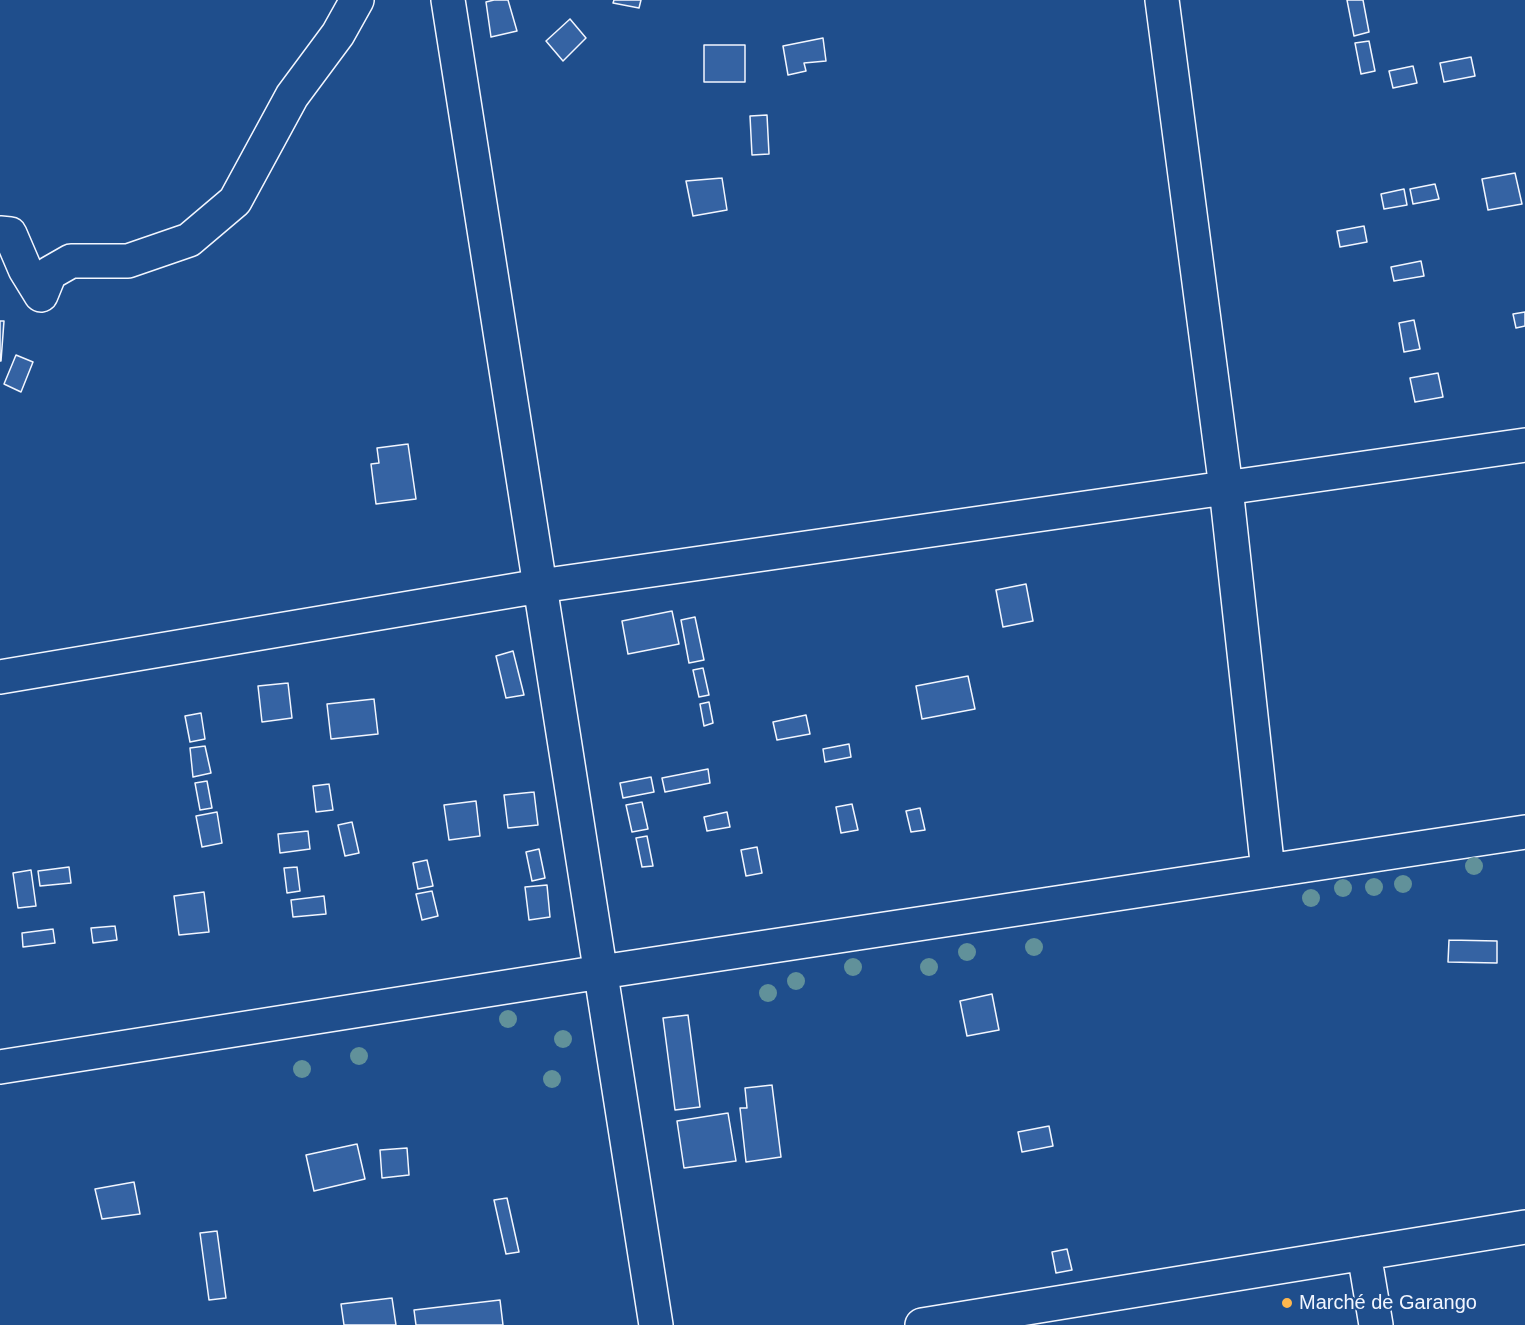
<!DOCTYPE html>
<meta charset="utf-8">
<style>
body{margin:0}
canvas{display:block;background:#1f4e8c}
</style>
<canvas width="1525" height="1325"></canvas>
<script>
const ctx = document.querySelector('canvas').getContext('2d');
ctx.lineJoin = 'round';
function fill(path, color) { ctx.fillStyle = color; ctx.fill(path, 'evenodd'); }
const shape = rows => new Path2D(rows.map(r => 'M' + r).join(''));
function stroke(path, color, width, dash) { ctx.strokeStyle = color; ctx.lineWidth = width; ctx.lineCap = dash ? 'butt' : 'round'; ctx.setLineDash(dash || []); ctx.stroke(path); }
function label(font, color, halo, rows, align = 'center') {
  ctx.font = font + ' Helvetica,sans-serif'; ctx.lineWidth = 4.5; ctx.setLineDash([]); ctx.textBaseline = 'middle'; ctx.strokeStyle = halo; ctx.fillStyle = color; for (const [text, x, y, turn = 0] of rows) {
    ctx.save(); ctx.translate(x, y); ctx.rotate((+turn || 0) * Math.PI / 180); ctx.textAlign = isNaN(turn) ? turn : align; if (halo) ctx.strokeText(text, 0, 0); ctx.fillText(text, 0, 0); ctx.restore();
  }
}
const building = shape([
 [494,0,508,0,517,31,491,37,486,2,494,0],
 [614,0,641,0,639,8,613,3,614,0],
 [1347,0,1363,0,1369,32,1354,36,1347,0],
 [570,19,586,38,563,61,546,41,570,19],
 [823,38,826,61,804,63,806,71,788,75,783,46,823,38],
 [1369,41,1375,71,1361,74,1355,43,1369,41],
 [704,45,745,45,745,82,704,82,704,45],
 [1471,57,1475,76,1444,82,1440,63,1471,57],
 [1413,66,1417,83,1393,88,1389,71,1413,66],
 [767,115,769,154,752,155,750,116,767,115],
 [1515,173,1522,204,1488,210,1482,179,1515,173],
 [722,178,727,210,693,216,686,181,722,178],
 [1435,184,1439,199,1413,204,1410,189,1435,184],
 [1404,189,1407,205,1384,209,1381,194,1404,189],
 [1364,226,1367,242,1340,247,1337,231,1364,226],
 [1421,261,1424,276,1394,281,1391,267,1421,261],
 [1525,312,1525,326,1516,328,1513,314,1525,312],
 [1414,320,1420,349,1404,352,1399,323,1414,320],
 [0,321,4,321,1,361,0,361,0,321],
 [16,355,33,362,21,392,4,384,16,355],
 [1438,373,1443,397,1415,402,1410,378,1438,373],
 [408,444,416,499,376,504,371,464,379,463,377,448,408,444],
 [1026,584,1033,621,1003,627,996,590,1026,584],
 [672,611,679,644,628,654,622,621,672,611],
 [695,617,704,660,689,663,681,620,695,617],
 [513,651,524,695,506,698,496,656,513,651],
 [703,668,709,695,699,697,693,670,703,668],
 [968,676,975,709,922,719,916,686,968,676],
 [288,683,292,718,262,722,258,686,288,683],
 [374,699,378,734,331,739,327,704,374,699],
 [709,702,713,723,704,726,700,704,709,702],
 [201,713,205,739,190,742,185,716,201,713],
 [806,715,810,734,777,740,773,722,806,715],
 [849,744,851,757,825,762,823,749,849,744],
 [205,746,211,773,193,777,190,748,205,746],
 [708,769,710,783,665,792,662,778,708,769],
 [651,777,654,792,623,798,620,783,651,777],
 [207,781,212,808,200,810,195,783,207,781],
 [329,784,333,810,316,812,313,786,329,784],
 [534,792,538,825,508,828,504,795,534,792],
 [476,801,480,836,449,840,444,805,476,801],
 [642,802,648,829,632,832,626,805,642,802],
 [852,804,858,830,841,833,836,807,852,804],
 [920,808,925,830,911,832,906,811,920,808],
 [217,812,222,843,202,847,196,816,217,812],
 [727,812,730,827,707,831,704,817,727,812],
 [352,822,359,853,345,856,338,825,352,822],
 [308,831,310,849,280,853,278,834,308,831],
 [647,836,653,866,642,867,636,838,647,836],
 [757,847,762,873,746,876,741,850,757,847],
 [539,849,545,878,532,881,526,852,539,849],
 [427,860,433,886,418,889,413,863,427,860],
 [69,867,71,883,40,886,38,871,69,867],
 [297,867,300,891,287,893,284,868,297,867],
 [31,870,36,906,18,908,13,873,31,870],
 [547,885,550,917,529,920,525,887,547,885],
 [432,891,438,916,422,920,416,894,432,891],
 [204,892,209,932,179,935,174,896,204,892],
 [324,896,326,914,293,917,291,900,324,896],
 [115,926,117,940,93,943,91,928,115,926],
 [53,929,55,943,23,947,22,933,53,929],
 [1449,940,1497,941,1497,963,1448,962,1449,940],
 [992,994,999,1030,967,1036,960,1001,992,994],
 [688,1015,700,1107,675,1110,663,1018,688,1015],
 [772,1085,781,1157,746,1162,740,1108,747,1108,745,1088,772,1085],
 [728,1113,736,1161,684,1168,677,1121,728,1113],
 [1049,1126,1053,1146,1022,1152,1018,1132,1049,1126],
 [357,1144,365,1179,314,1191,306,1155,357,1144],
 [407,1148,409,1175,382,1178,380,1150,407,1148],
 [134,1182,140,1214,102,1219,95,1189,134,1182],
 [507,1198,519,1252,506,1254,494,1200,507,1198],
 [217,1231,226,1298,209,1300,200,1233,217,1231],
 [1067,1249,1072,1270,1056,1273,1052,1252,1067,1249],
 [392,1298,396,1325,344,1325,341,1304,392,1298],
 [500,1300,503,1325,416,1325,414,1310,500,1300]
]);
fill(building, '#3563a3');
stroke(building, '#f2f6ff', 1.5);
const minor = shape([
 [448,0,656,1325],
 [1162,0,1226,488,1268,871],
 [0,233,10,234,25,269,41,295,50,273,71,261,128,261,189,240,235,201,292,96,338,34,357,0],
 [0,677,540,586,1525,445],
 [0,1067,601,972,1525,832],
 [1364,1253,1376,1325],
 [922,1325,1525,1227]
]);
stroke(minor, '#f2f6ff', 36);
stroke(minor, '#1f4e8c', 33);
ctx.fillStyle = '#61919a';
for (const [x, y] of [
 [1474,866],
 [1403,884],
 [1374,887],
 [1343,888],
 [1311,898],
 [1034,947],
 [967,952],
 [853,967],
 [929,967],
 [796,981],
 [768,993],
 [508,1019],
 [563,1039],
 [359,1056],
 [302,1069],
 [552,1079]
]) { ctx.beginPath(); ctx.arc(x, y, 9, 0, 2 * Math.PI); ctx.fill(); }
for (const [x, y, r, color] of [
 [1287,1303,6,"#ffb74d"]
]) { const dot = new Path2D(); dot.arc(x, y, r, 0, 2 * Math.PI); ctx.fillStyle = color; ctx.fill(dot); stroke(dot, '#1f4e8c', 2); }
label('20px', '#f2f6ff', '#1f4e8c', [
 ["Marché de Garango",1299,1303]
], 'left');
</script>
